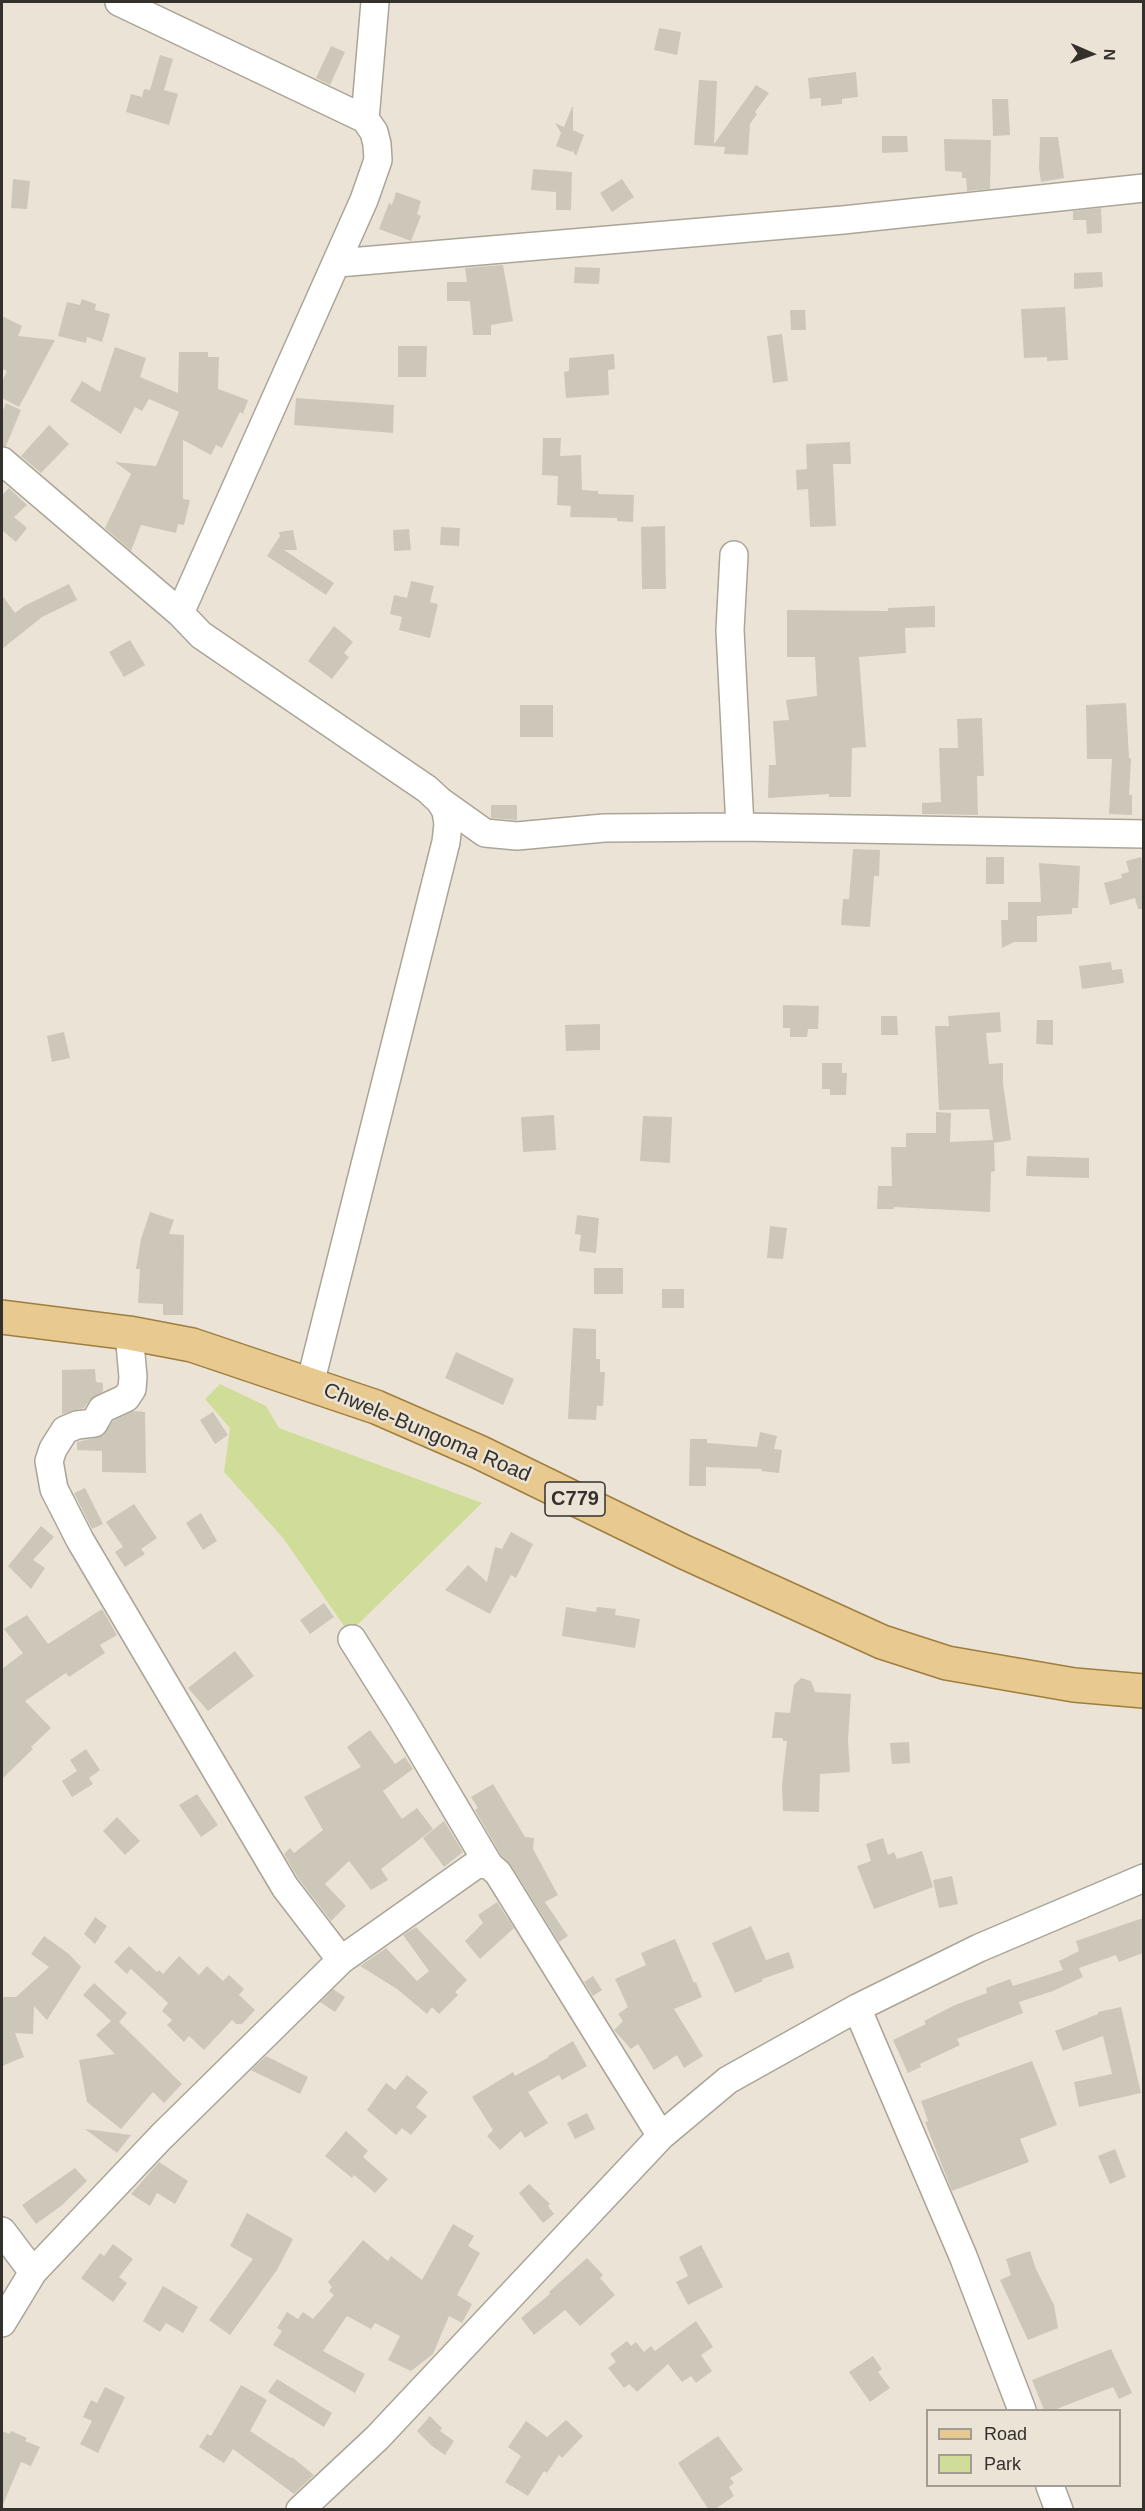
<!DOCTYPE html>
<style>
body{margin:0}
#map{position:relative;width:1145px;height:2511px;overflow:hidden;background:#ebe4d6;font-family:Helvetica,sans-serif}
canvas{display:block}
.frame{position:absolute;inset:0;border:3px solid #34312c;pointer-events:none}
.legend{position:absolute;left:926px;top:2409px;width:195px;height:78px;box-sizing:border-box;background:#ebe4d6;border:2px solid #a29c92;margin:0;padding:8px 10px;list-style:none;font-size:18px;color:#34312c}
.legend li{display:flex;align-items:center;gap:12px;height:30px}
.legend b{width:30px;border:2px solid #a29c92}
.north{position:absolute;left:1061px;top:24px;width:60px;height:60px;-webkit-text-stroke:4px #ebe4d6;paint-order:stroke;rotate:92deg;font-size:16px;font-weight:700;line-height:24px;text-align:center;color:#34312c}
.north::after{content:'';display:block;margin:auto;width:21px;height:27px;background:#34312c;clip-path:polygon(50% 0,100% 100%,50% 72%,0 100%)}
</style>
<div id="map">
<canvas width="1145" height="2511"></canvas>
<div class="frame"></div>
<ul class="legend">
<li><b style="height:8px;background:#e8ca90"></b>Road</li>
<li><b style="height:16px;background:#cfdd98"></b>Park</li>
</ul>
<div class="north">N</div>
</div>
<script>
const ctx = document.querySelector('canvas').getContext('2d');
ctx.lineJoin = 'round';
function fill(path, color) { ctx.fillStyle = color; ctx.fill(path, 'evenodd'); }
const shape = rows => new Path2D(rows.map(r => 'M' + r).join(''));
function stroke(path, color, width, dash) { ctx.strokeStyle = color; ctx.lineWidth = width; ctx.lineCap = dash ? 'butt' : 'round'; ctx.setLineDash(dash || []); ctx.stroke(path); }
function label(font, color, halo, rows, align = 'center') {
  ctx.font = font + ' Helvetica,sans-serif'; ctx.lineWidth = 5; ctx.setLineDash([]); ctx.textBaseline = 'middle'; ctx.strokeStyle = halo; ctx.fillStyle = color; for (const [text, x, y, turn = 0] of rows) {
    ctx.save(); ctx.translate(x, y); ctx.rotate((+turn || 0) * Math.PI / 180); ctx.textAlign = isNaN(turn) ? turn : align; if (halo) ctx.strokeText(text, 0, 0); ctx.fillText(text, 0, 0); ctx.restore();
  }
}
fill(shape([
 [220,1384,266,1406,279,1428,482,1503,349,1633,283,1538,224,1472,230,1428,205,1399]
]), '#cfdd98');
fill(shape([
 [659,28,681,32,677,55,654,50],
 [331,46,345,52,330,85,316,78],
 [160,55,173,59,164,90,178,94,169,125,126,112,131,94,142,97,144,89,150,90],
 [856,72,858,97,842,99,842,104,821,106,821,98,810,99,808,78],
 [699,80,717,81,714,144,756,85,769,93,755,112,757,114,750,124,748,155,724,154,725,147,694,145],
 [992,99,1008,99,1010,135,993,136],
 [572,107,573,107,573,130,584,135,576,156,572,150,572,152,556,146,561,133,555,123,564,127],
 [882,136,907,136,908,152,882,153],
 [1040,137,1058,137,1064,178,1041,182,1039,168],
 [944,139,991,140,990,189,967,191,966,178,962,178,962,172,945,171],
 [533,169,572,172,571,210,556,210,556,192,531,190],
 [13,179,30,181,27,209,11,208],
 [622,179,634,197,612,212,600,193],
 [396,192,421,201,417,214,421,216,411,241,379,229,389,203,392,205],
 [1101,208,1102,233,1087,234,1086,220,1073,220,1073,211],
 [503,265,513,321,491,325,491,335,473,335,470,301,447,301,447,282,467,282,465,268],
 [575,267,600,268,599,284,574,283],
 [1102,272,1103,287,1074,289,1074,273],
 [82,299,96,304,95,310,110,314,102,342,87,337,86,343,58,336,67,302,80,305],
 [1065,307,1068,360,1047,361,1047,357,1024,358,1021,309],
 [790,310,805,310,806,330,791,330],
 [2,316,22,326,18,336,55,340,19,407,2,398,2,382,7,371,3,369,2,374],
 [782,334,788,381,773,383,767,336],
 [398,346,427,346,426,377,398,377],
 [115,347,146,358,140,377,178,393,179,352,208,352,208,357,219,357,218,389,248,400,243,414,240,412,222,448,216,445,211,455,183,440,183,499,190,500,184,525,178,524,176,533,141,525,131,551,105,528,131,474,115,462,156,466,179,412,149,399,142,411,135,407,121,434,70,401,82,381,100,392],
 [614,354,615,369,608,370,609,395,566,398,564,372,569,371,569,358],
 [296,398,394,405,393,433,294,425],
 [6,403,21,410,6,446,2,446,2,413],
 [49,425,69,444,41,473,21,456],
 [543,438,561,438,560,456,581,455,582,490,598,491,598,494,634,495,633,522,617,521,617,518,570,517,571,506,557,505,558,476,542,475],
 [850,442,851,464,833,464,836,526,810,527,808,489,797,490,796,470,807,469,806,444],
 [9,488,27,505,14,517,27,528,16,542,2,530,2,495],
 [665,526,666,589,642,589,641,527],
 [441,527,460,528,459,546,440,545],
 [409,529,411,550,394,551,393,530],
 [293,530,297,550,284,550,334,583,326,595,267,556,280,536,279,532],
 [411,581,434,586,430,602,438,604,430,638,399,630,402,617,390,614,394,595,407,598],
 [69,584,77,600,42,617,2,649,2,595,15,613,24,606],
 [935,606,935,627,905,628,906,653,859,657,866,747,852,748,851,797,829,797,829,794,768,798,769,765,776,765,773,721,789,720,786,700,817,696,815,657,787,657,787,610,888,611,888,608],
 [334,626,353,642,344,653,349,657,332,679,308,661],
 [130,640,145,665,124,677,109,652],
 [1126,703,1129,758,1131,759,1129,795,1132,795,1132,815,1109,814,1112,759,1087,759,1086,705],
 [520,705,553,705,553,737,520,737],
 [982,718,984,776,977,776,978,815,922,814,922,803,941,802,939,748,958,748,957,719],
 [491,805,517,805,517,820,491,818],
 [853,849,880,850,879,876,874,876,870,927,841,925,843,899,849,899],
 [986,857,1004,857,1004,884,986,884],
 [1141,857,1143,866,1143,909,1138,909,1135,898,1110,905,1104,883,1122,878,1121,874,1129,872,1126,861],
 [1039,863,1080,866,1078,908,1072,908,1072,914,1037,916,1037,942,1014,942,1002,948,1001,920,1008,920,1008,902,1041,902],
 [1111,962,1112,970,1122,969,1124,983,1082,989,1079,966],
 [783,1005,819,1006,818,1029,808,1029,807,1037,790,1037,790,1028,783,1028],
 [1000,1012,1001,1032,986,1033,989,1064,1003,1063,1003,1083,1011,1140,994,1143,995,1171,991,1172,990,1212,894,1207,894,1209,877,1209,878,1186,892,1186,891,1147,906,1147,906,1133,936,1133,936,1112,951,1113,950,1142,993,1140,989,1109,939,1110,935,1026,949,1026,948,1016],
 [881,1016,897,1016,898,1035,881,1035],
 [1037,1020,1053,1020,1053,1045,1036,1044],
 [600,1024,600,1050,566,1051,565,1025],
 [64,1032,70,1058,52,1062,47,1036],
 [822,1063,842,1063,842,1073,847,1073,846,1095,830,1095,830,1089,822,1089],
 [554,1115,556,1150,523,1152,521,1117],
 [643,1116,672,1117,670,1163,640,1161],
 [1027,1156,1089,1158,1089,1178,1026,1176],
 [150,1212,174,1220,169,1234,184,1235,183,1315,163,1315,163,1304,138,1303,140,1269,136,1269,141,1239],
 [577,1215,599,1218,596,1253,579,1251,581,1235,575,1234],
 [770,1226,787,1228,783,1259,767,1258],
 [594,1268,623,1268,623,1294,594,1294],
 [662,1289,684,1289,684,1308,662,1308],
 [573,1328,596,1329,596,1359,600,1359,600,1372,605,1372,603,1406,597,1406,596,1420,568,1419],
 [456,1352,514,1379,503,1405,445,1378],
 [95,1369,96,1382,103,1383,103,1391,89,1401,84,1408,62,1414,62,1370],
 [134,1411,145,1412,146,1473,102,1472,102,1451,77,1450,77,1442,102,1436,113,1421],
 [213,1412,228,1435,215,1444,200,1420],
 [760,1432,777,1436,774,1449,782,1450,779,1473,761,1471,762,1469,706,1467,706,1486,689,1486,690,1439,707,1439,707,1443,757,1447],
 [85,1488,103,1524,92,1529,74,1493],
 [134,1504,157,1538,141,1549,145,1554,125,1567,115,1552,123,1547,106,1522],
 [201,1513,217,1541,203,1550,186,1523],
 [41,1526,54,1537,33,1560,45,1568,31,1589,8,1566],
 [511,1532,533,1544,516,1578,511,1575,490,1614,445,1590,468,1565,487,1582,495,1547,502,1549],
 [324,1603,334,1617,310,1634,300,1620],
 [566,1607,596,1612,597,1607,616,1609,615,1615,640,1619,635,1648,562,1636],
 [102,1609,117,1635,100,1645,105,1653,69,1677,66,1673,25,1701,51,1728,31,1747,33,1749,2,1779,2,1669,23,1653,4,1629,27,1615,48,1644],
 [235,1651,254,1676,208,1711,188,1688],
 [801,1678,811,1681,815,1692,851,1694,848,1740,850,1772,820,1774,819,1812,783,1811,782,1785,787,1741,783,1741,783,1738,772,1738,775,1712,790,1713,794,1685],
 [370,1730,395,1764,405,1757,413,1769,383,1791,402,1819,417,1808,433,1829,381,1869,388,1880,371,1890,349,1861,325,1884,346,1906,331,1921,298,1878,284,1854,290,1848,294,1853,323,1830,304,1797,361,1767,347,1747],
 [909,1742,910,1763,892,1764,890,1743],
 [86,1749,100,1770,89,1778,93,1784,72,1797,62,1781,77,1771,70,1760],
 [493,1784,525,1837,534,1838,533,1849,558,1895,545,1902,568,1936,559,1942,511,1865,501,1855,475,1810,478,1808,471,1797],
 [197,1794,218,1825,201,1837,179,1805],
 [117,1817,140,1841,125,1855,103,1831],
 [444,1821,463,1852,444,1867,423,1838],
 [883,1838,888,1855,894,1852,897,1859,922,1851,933,1887,874,1909,857,1866,871,1861,866,1844],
 [952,1876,958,1904,939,1908,933,1880],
 [497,1902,514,1928,480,1959,465,1941,483,1923,478,1915],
 [95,1917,107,1926,95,1944,84,1934],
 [1143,1918,1143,1953,1119,1962,1116,1955,1079,1968,1083,1977,1053,1991,1019,2002,1023,2013,957,2039,960,2045,920,2064,921,2067,908,2073,893,2040,926,2024,924,2021,955,2005,987,1993,986,1988,1010,1979,1013,1986,1063,1970,1059,1961,1079,1951,1076,1941],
 [751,1926,766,1960,789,1952,794,1968,762,1979,763,1981,735,1993,712,1943],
 [416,1927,467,1980,455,1992,458,1995,439,2014,432,2007,427,2014,397,1989,360,1966,386,1948,417,1981,429,1971,403,1935],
 [44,1936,69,1954,81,1967,47,2020,34,2006,33,2034,15,2033,24,2057,2,2066,2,1997,16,1997,49,1967,31,1954],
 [675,1939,694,1983,696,1982,702,1997,674,2009,703,2056,684,2068,677,2055,654,2070,638,2044,631,2049,614,2030,623,2021,618,2014,628,2007,615,1979,646,1965,641,1953],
 [129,1946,157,1972,159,1970,163,1974,179,1956,199,1975,207,1966,223,1981,229,1975,244,1989,239,1995,255,2010,242,2024,236,2024,232,2020,204,2050,189,2036,184,2042,167,2025,172,2020,162,2011,168,2003,131,1969,127,1974,114,1962],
 [593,1976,602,1990,593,1996,584,1982],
 [94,1983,127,2013,119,2022,182,2084,164,2103,153,2092,121,2129,87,2102,79,2060,115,2054,96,2035,111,2021,83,1995],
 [333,1989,345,1997,335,2012,320,2002],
 [1121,2007,1141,2093,1079,2107,1074,2082,1112,2074,1103,2036,1063,2051,1055,2031,1098,2014,1098,2012],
 [573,2041,587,2066,562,2080,559,2075,528,2092,548,2123,525,2138,521,2131,500,2150,487,2136,493,2130,472,2097,513,2072,515,2076,549,2057,548,2056],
 [266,2056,308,2077,300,2094,251,2070],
 [1032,2061,1057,2125,1020,2139,1029,2162,952,2191,925,2122,928,2121,921,2101],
 [407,2075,428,2092,416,2107,427,2116,411,2135,402,2128,396,2135,367,2110,386,2083,395,2090],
 [587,2113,595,2129,575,2139,567,2123],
 [85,2129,131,2135,117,2153],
 [346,2131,368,2151,363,2157,388,2179,375,2193,354,2175,352,2178,325,2156],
 [1115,2149,1126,2177,1110,2184,1098,2156],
 [159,2162,188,2181,175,2204,157,2193,150,2206,131,2194],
 [75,2168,87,2181,61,2206,36,2224,22,2205],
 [529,2184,550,2204,548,2206,554,2214,543,2223,519,2193],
 [247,2213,293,2239,277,2270,230,2335,209,2320,253,2259,230,2246],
 [453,2224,474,2236,468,2246,480,2253,457,2295,472,2304,462,2323,449,2316,433,2354,411,2371,388,2360,400,2336,375,2323,371,2329,347,2316,323,2351,365,2374,355,2393,273,2345,282,2331,277,2328,287,2312,298,2319,303,2312,313,2319,334,2295,329,2291,332,2287,328,2282,363,2240,388,2261,391,2256,422,2280],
 [113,2244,133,2259,119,2277,127,2283,113,2302,81,2278,100,2253,104,2256],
 [701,2245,723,2287,688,2305,676,2282,688,2276,679,2257],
 [1030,2251,1036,2269,1054,2305,1058,2328,1028,2340,1000,2280,1011,2275,1006,2259],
 [587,2258,603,2275,600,2278,615,2295,580,2326,565,2310,534,2335,521,2318,550,2294,549,2292],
 [163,2286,198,2307,183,2333,166,2323,160,2332,143,2321],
 [696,2321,713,2347,701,2355,712,2371,696,2383,691,2376,682,2382,668,2364,637,2392,629,2384,624,2388,608,2368,616,2362,610,2354,627,2341,631,2346,636,2342,644,2352,651,2346,655,2351],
 [1111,2349,1132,2393,1119,2399,1113,2387,1054,2410,1044,2410,1032,2380],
 [873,2356,882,2369,878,2372,890,2388,870,2402,849,2372],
 [277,2379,332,2413,324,2427,268,2392],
 [241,2385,267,2400,250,2431,291,2458,292,2457,314,2475,294,2494,233,2449,224,2463,199,2447,207,2434,211,2436],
 [105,2387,125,2397,98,2453,80,2444,92,2421,83,2417,91,2400,97,2403],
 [430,2416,442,2428,440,2431,454,2441,445,2455,432,2446,417,2431],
 [566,2420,583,2436,562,2458,559,2455,547,2473,544,2471,528,2496,505,2482,521,2456,508,2447,526,2421,547,2437],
 [2,2431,9,2434,11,2431,27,2438,25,2441,40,2447,31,2466,21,2462,2,2507],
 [718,2436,743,2470,730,2478,734,2483,729,2487,734,2496,714,2510,709,2510,678,2463]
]), '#cdc7b9');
const minor = shape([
 [119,2,365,119,374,132,377,144,378,160,364,200,180,613],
 [365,119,375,2],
 [338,263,843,220,1144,188],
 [2,461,180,613,201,635,427,789,440,801,446,811,448,824,446,842,310,1384],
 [734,555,730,630,740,827],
 [440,801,485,833,517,836,604,828,740,827,1144,834],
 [129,1333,133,1377,132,1389,126,1398,102,1409,94,1423,77,1425,65,1430,53,1449,49,1461,54,1489,80,1540,285,1887,341,1960],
 [352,1639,403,1720,489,1865],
 [857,2008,963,2256,1022,2410],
 [2,2231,33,2272],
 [2,2323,33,2272,161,2137,341,1960,477,1864,489,1865,498,1873,661,2136],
 [1050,2486,1059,2510],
 [300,2510,377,2438,661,2136,728,2080,857,2008,979,1948,1144,1878]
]);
const major = shape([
 [2,1317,129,1333,192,1345,376,1407,479,1452,684,1552,882,1642,947,1663,1074,1685,1144,1691]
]);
stroke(minor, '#aba597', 30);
stroke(major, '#9f7d3d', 36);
stroke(minor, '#fff', 27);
stroke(major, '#e8ca90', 33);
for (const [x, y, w] of [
 [575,1499,60]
]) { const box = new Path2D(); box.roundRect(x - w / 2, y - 17, w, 34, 4.5); ctx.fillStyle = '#ebe4d6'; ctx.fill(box); stroke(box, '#34312c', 1.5); }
label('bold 20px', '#34312c', null, [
 ["C779",575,1499]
]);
label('21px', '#34312c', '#ebe4d6', [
 ["Chwele-Bungoma Road",427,1433,23]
]);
</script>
